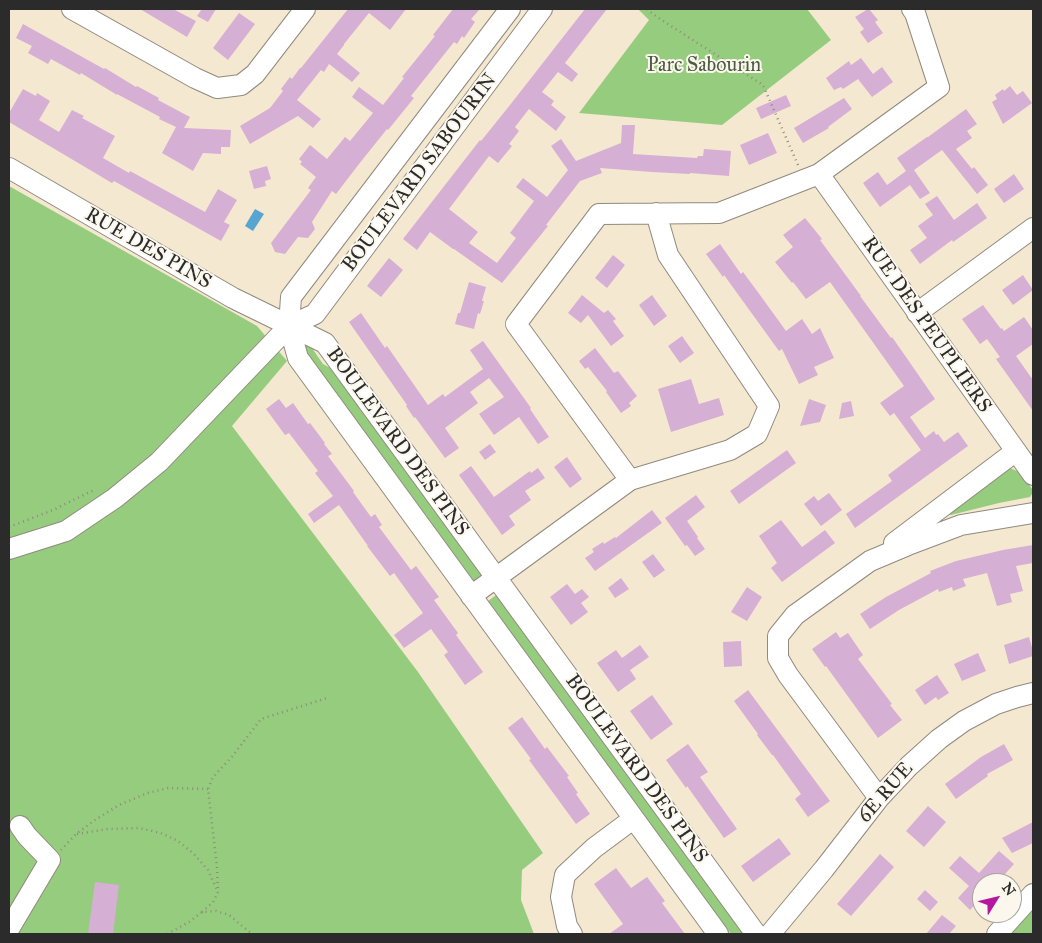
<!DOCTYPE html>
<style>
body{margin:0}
#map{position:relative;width:1042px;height:943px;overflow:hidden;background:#f5e8d1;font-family:"IM FELL Great Primer",serif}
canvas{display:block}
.frame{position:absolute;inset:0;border:10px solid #2b2b2b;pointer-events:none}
.north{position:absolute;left:972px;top:873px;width:50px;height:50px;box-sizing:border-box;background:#fbf7ec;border:1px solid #a8a59f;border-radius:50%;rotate:54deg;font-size:14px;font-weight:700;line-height:20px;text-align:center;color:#2b2b2b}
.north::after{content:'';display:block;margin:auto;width:18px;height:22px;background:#b5179e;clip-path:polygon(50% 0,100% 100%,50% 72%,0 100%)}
</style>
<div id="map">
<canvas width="1042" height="943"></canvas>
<div class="frame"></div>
<div class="north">N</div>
</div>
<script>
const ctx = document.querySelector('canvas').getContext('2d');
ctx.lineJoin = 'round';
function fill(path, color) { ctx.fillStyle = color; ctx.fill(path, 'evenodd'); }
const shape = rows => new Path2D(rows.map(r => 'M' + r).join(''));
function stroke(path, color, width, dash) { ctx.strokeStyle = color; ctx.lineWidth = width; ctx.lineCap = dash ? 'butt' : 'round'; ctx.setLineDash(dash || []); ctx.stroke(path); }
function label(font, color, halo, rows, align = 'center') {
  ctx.font = font + ' "IM FELL Great Primer",serif'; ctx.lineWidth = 4; ctx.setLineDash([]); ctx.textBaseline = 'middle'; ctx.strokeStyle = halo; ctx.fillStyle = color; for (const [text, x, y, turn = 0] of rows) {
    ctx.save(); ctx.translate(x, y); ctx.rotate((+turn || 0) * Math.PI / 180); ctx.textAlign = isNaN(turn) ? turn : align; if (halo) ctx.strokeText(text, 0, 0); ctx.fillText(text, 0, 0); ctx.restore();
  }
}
fill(shape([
 [638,9,807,9,831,40,722,125,579,113,649,20],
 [9,186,257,326,287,361,232,426,418,672,543,853,522,870,521,900,534,934,9,934],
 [307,341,323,364,338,372,485,572,474,581,301,345],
 [1010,468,1019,472,1033,490,1032,494,1030,497,999,503,951,515,948,514],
 [499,593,746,934,731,934,488,601],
 [1033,894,1033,934,997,934]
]), '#96cc7d');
fill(shape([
 [255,209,264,214,253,231,245,226]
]), '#58a5d1');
fill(shape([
 [140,9,173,9,196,21,187,37],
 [202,9,216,9,208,22,197,16],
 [348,9,406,9,390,30,369,13,344,44,344,45,337,54,360,73,352,82,329,64,324,72,321,70,297,100,321,119,313,128,298,116,250,144,240,126,270,108,283,91,281,89,290,77,292,79,300,68,301,68],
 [453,9,480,9,471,19,475,22,464,38,462,36,457,44,454,42,411,96,414,98,388,130,387,129,359,164,336,194,332,191,312,222,315,229,308,238,298,237,285,254,275,252,271,243,311,190,308,188,316,177,300,164,302,162,299,159,310,145,327,159,345,137,350,141,373,113,352,97,359,87,383,105,404,78,402,77,435,36,433,35],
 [585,9,607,9,565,63,578,74,572,82,558,72,542,92,554,101,551,105,566,117,556,131,529,109,515,127,519,131,509,144,512,146,498,163,489,156,449,209,478,232,469,243,497,263,516,238,510,233,534,201,516,187,523,178,547,197,568,170,551,146,561,139,576,161,621,143,622,125,635,125,633,154,697,158,698,156,703,156,704,149,731,151,729,176,690,173,690,174,652,172,600,168,602,173,580,181,546,225,548,226,502,283,454,249,453,249,430,232,417,250,403,239,480,140,481,141,510,105],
 [868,9,869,9,878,20,875,22,883,33,868,43,860,32,864,29,855,17],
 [239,13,255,24,228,60,213,48],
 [23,24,104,69,105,68,136,87,137,86,159,98,158,100,190,117,184,128,231,130,230,147,221,147,221,154,203,153,193,171,183,165,162,153,176,127,159,119,160,117,117,94,117,95,81,73,80,75,51,59,48,64,28,53,32,46,16,38],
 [861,58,873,74,882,67,893,82,872,97,858,79,843,89,841,87,834,90,826,78,849,61,851,65],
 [1010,86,1017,95,1023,91,1032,103,1003,124,992,102,997,99,995,95,1003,89,1004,91],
 [23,89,36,96,37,93,50,101,39,120,59,132,72,110,84,116,82,118,115,136,103,158,129,173,130,171,205,212,218,189,237,200,224,222,230,225,221,241,114,181,112,183,9,122,9,113],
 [786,95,791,106,761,119,756,108],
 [844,98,852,109,828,127,829,128,803,143,794,128],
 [966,109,977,124,967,131,972,138,956,149,972,169,974,167,988,185,977,194,942,150,914,170,930,193,920,199,910,185,880,207,863,183,878,172,887,185,906,171,897,158,927,137,928,137],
 [768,133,777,153,749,165,740,145],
 [267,166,271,179,265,181,266,186,254,189,249,171],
 [1014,174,1024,189,1004,203,994,189],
 [937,196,954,220,977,203,987,218,953,242,952,240,920,264,910,250,927,238,918,226,933,215,925,204],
 [805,218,822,239,820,240,861,296,860,296,891,338,892,337,906,357,935,399,910,417,925,438,934,431,936,435,938,434,944,442,958,432,968,446,855,528,846,514,892,481,888,475,921,450,894,413,890,416,880,403,904,386,830,282,806,299,793,282,792,283,775,262,793,247,783,235],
 [720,244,741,274,743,272,760,295,786,331,802,319,812,334,820,328,834,358,814,367,818,375,799,384,782,349,779,351,724,275,723,277,706,254],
 [613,255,625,265,607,288,595,278],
 [389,258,403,270,381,297,367,286],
 [1023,275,1033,290,1013,305,1002,290],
 [469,282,486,287,482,301,484,301,480,314,478,313,474,329,455,324,458,313,460,313],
 [582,295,604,313,608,310,616,319,613,321,624,336,611,346,588,315,581,323,568,313],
 [652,295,667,316,654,326,639,305],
 [983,305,1001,329,1002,328,1004,331,1024,317,1033,330,1033,344,1016,356,1033,380,1033,411,996,359,1000,357,987,339,980,344,962,319],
 [361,313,385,348,387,346,428,405,443,394,445,397,483,369,470,350,483,341,531,408,530,409,549,437,538,444,519,417,494,435,479,414,504,397,489,378,470,392,478,403,445,428,459,448,445,458,415,417,414,418,406,406,407,405,349,322],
 [682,336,694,353,680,363,668,346],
 [595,348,614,373,618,371,637,396,629,403,631,406,621,413,606,392,607,391,588,367,585,369,579,361],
 [691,379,699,404,719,398,724,415,671,432,658,389],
 [279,399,286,408,293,403,308,424,310,423,325,443,324,444,332,454,328,456,354,491,353,492,371,517,375,514,382,525,379,527,411,570,416,566,439,597,434,600,458,633,456,635,483,672,465,685,444,655,448,652,431,629,404,648,394,635,423,613,394,573,390,576,367,546,368,546,339,505,314,523,308,514,333,496,315,473,318,471,289,433,285,435,266,409],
 [809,399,826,405,820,422,800,426],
 [851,401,854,416,839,419,842,403],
 [490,444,496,452,485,460,479,452],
 [787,450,796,463,739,504,730,491],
 [567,457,582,479,570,488,554,467],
 [471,466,494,497,530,471,531,473,538,468,545,478,525,491,531,500,509,516,515,525,502,535,459,475],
 [829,493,842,510,821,526,804,504,814,496,818,501],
 [696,495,705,507,687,521,698,537,697,538,705,549,695,556,687,545,685,546,665,518],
 [652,510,662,523,595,571,585,558,594,552,592,549,603,542,604,544,615,537,616,538],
 [781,520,802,547,825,530,835,543,782,582,771,568,777,563,759,536],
 [1033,545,1033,563,1016,566,1023,591,1010,594,1012,602,997,606,987,573,963,579,966,586,953,591,952,587,939,592,938,589,899,610,870,629,860,614,886,597,931,573,930,571,956,561,1003,550],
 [653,554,665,570,654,578,642,562],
 [621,578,629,589,615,598,608,588],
 [567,584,575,594,582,589,589,597,581,603,588,612,571,625,550,597],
 [747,587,762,597,747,621,731,612],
 [836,632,840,638,848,633,863,655,858,659,892,704,890,705,902,720,878,738,826,666,825,667,812,649],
 [1029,637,1033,651,1033,656,1009,664,1004,645],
 [741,641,742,666,724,667,723,642],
 [640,645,649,657,630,670,636,679,618,692,597,663,616,650,622,658],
 [978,653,986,671,962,681,954,664],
 [937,675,949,693,938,700,936,697,925,705,915,690],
 [748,690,830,801,808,817,795,799,801,794,773,755,772,755,757,735,758,734,734,701],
 [652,695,673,724,651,740,630,711],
 [522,717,545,749,547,747,569,776,567,777,578,793,576,794,590,814,576,824,529,760,531,759,508,728],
 [688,744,708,772,700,777,737,829,724,838,687,786,686,788,666,760],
 [1004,744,1013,760,987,774,988,776,956,799,945,784,981,757],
 [928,806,946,822,924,847,906,831],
 [1033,822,1033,843,1012,853,1002,838],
 [779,838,791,854,753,882,741,866],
 [999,851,1014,864,997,883,982,883,982,897,970,910,958,898,969,886,949,868,960,856,979,873],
 [880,854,894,867,851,916,837,904],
 [616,868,631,888,647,877,665,901,662,903,685,934,609,934,623,924,594,884],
 [95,882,119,885,113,934,88,934],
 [925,890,938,902,930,911,917,899],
 [942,915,956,926,949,934,926,934]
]), '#d6afd4');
const minor = shape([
 [72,9,195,78,217,88,241,85,255,74,305,9],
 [510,9,291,297,289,326,298,358,718,934],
 [9,168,233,298,325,343,756,934],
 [819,174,1033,475],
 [917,313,1033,228],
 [630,480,516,324,599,214,719,213,819,174,939,87,915,13,912,9],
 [894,543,1016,451],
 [9,549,66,531,115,498,159,462,289,326,315,314,542,9],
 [471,596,630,480,730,450,757,434,769,406,668,255,656,213],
 [879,798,788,675,778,658,778,636,795,615,870,561,908,545,961,525,1033,513],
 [9,929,50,860,27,836,20,826],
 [572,934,567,926,561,897,565,875,594,848,633,819],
 [770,934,824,869,879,798,909,766,939,739,964,721,996,704,1017,697,1033,693],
 [997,934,1033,894]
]);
stroke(minor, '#908a7e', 22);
stroke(shape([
 [647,9,657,17,763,85,798,165],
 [9,527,53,510,96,489],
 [77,834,108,829,139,828,161,833,178,841,194,854,208,870,217,890],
 [61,850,76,834,95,820,119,805,148,793,168,788,208,789],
 [202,912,213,902,218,892,217,867,208,789,213,777,231,758,261,719,327,698],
 [167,934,189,922,202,912,216,911,229,915,252,934]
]), '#908a7e', 2.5, [1, 4]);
stroke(minor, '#fff', 20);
label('20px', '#4b5b44', '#fbf7ec', [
 ["Parc Sabourin",704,66]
]);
label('20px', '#2b2b2b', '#fbf7ec', [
 ["BOULEVARD SABOURIN",420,173,-53],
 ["RUE DES PINS",148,249,30],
 ["RUE DES PEUPLIERS",926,325,55],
 ["BOULEVARD DES PINS",397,442,54],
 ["BOULEVARD DES PINS",636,769,54],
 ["6E RUE",886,793,-49]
]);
</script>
